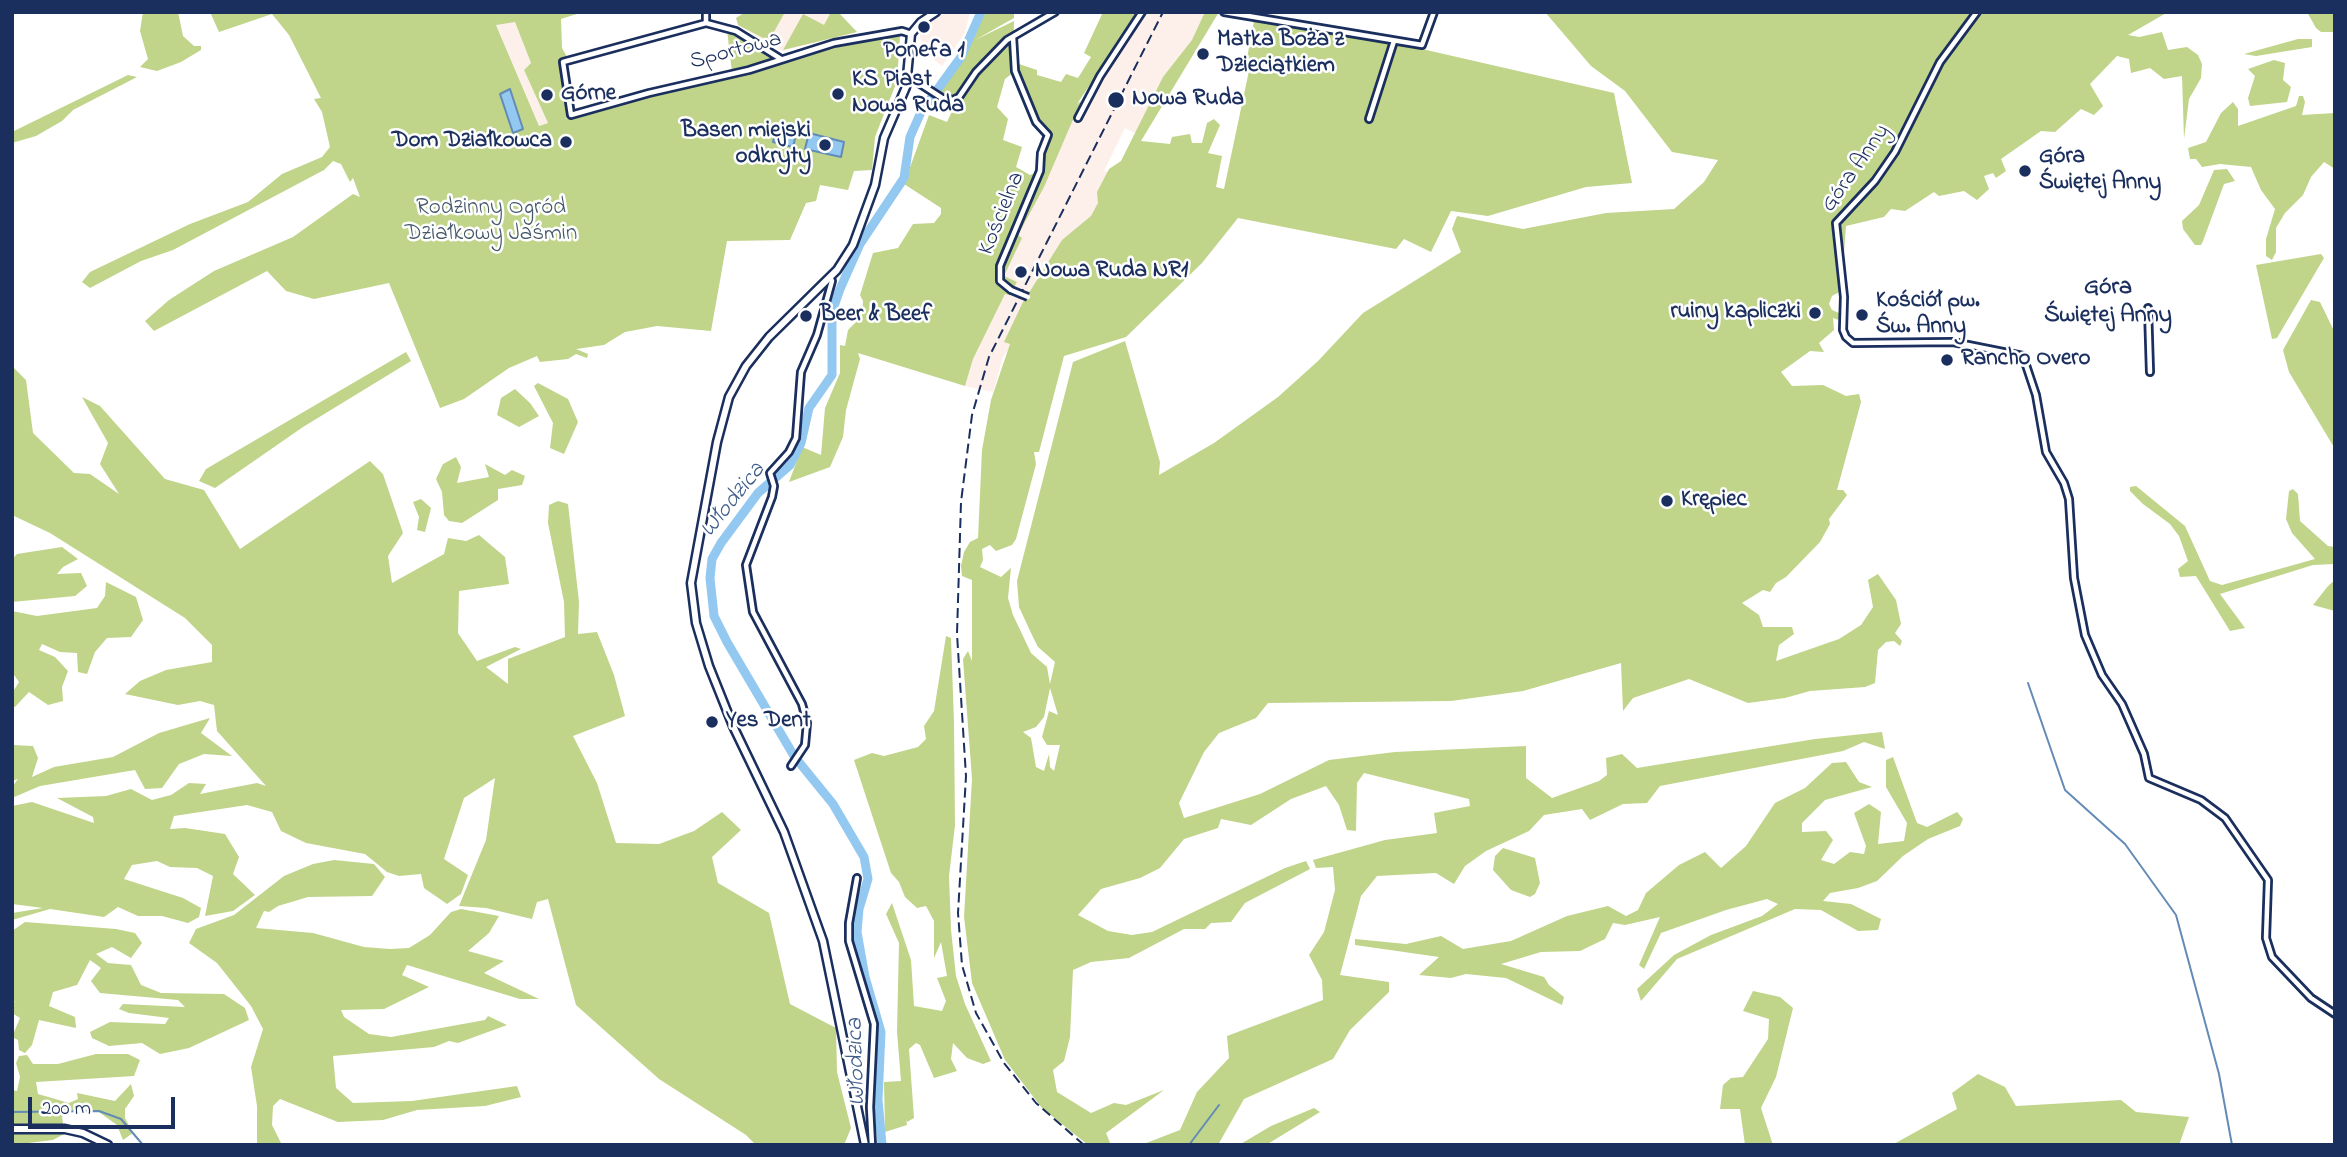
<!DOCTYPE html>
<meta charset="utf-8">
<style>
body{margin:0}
#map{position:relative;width:2347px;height:1157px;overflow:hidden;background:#fff;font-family:"Indie Flower",sans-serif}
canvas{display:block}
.frame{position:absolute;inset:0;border:14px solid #1b2f5e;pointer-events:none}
.scale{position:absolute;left:28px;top:1097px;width:147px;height:32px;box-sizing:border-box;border:4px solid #1b2f5e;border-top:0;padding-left:9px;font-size:21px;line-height:24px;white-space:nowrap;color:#1b2f5e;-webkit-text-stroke:5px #fff;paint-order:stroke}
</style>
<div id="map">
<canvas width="2347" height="1157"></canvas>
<div class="frame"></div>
<div class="scale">200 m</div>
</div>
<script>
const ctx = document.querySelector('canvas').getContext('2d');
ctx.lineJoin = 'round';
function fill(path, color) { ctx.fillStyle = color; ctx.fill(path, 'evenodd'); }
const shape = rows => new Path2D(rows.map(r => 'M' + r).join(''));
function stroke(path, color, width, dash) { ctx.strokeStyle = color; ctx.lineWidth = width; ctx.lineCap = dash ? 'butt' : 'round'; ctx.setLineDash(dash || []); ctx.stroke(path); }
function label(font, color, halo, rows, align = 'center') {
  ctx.font = font + ' "Indie Flower",sans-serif'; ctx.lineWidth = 5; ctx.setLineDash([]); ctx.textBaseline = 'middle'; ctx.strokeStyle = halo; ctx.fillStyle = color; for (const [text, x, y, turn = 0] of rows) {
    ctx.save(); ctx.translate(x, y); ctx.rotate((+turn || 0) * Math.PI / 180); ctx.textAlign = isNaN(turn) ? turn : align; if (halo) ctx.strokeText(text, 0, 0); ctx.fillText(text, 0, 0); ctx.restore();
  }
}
fill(shape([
 [745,12,838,12,857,32,782,51,739,26,736,17],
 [920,12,937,12,925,23,942,12,970,12,965,33,942,66,927,54,920,38],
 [1148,12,1215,12,1140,136,1125,128,1104,171,1121,175,1003,357,993,392,965,386,973,359,1005,294,1003,277,1011,249,1071,117,1080,120,1106,72],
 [515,22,531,63,524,70,548,123,539,126,496,24]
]), '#fdf0eb');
fill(shape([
 [143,12,178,12,183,36,194,46,201,46,201,50,181,62,157,71,140,67,148,59,140,31],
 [210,12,583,12,561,19,562,48,569,60,563,62,571,115,565,119,663,89,749,70,756,71,850,43,900,36,897,81,875,137,872,170,854,171,848,190,820,185,816,201,806,203,790,240,727,241,711,331,657,326,625,332,604,345,576,349,588,354,587,358,576,354,568,359,540,362,537,356,509,368,464,399,440,408,389,283,314,299,286,291,267,271,154,331,145,321,169,300,214,271,293,237,353,194,360,197,353,178,350,182,341,164,333,161,324,170,173,250,141,261,90,288,82,282,90,272,190,224,248,202,282,174,322,157,330,147,322,112,314,99,321,98,289,35,272,14,219,32],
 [515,22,531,63,524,70,548,123,539,126,496,25],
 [746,12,771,13,785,12,769,41,738,25,736,18],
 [831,12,838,12,857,32,783,50,803,14,824,25],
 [981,12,1014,12,1014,18,975,40,1014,21,1013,62,1037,70,1037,75,1061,82,1066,74,1078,78,1091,57,1084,53,1103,12,1137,14,1077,104,1081,101,1044,187,1018,235,1022,238,1004,276,1017,282,1009,295,1005,294,973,359,965,386,858,353,860,359,846,410,843,437,830,467,789,482,802,447,821,455,825,408,840,373,840,345,845,346,848,330,862,316,863,301,860,295,873,253,898,248,913,224,934,223,941,214,941,208,904,184,929,115,947,122,954,107,933,94,961,57],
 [1014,72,1036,122,1048,135,1041,153,1040,171,1030,175,1016,167,1022,147,1003,140,1008,119,997,107,1005,79],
 [1205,12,1219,12,1141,141,1170,144,1172,137,1190,134,1192,143,1202,143,1207,123,1214,119,1220,125,1208,153,1222,156,1216,187,1224,189,1250,66,1247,58,1254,21,1422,49,1614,93,1632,183,1586,187,1488,216,1451,211,1431,252,1404,239,1396,249,1238,218,1202,263,1126,337,1064,356,1039,452,1034,452,1036,464,1016,539,1012,545,996,551,990,545,982,549,983,560,980,567,1001,577,1011,568,1008,598,1013,615,1031,653,1047,667,1050,684,1055,662,1038,647,1032,635,1019,607,1017,581,1073,362,1125,341,1160,462,1159,475,1214,443,1278,397,1318,361,1363,313,1461,252,1452,229,1457,216,1523,229,1606,213,1674,209,1704,182,1718,160,1672,152,1625,91,1591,66,1545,12,2168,12,2128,35,2139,37,2162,32,2168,50,2187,47,2198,55,2202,64,2201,78,2189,99,2184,139,2182,76,2164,79,2150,68,2131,73,2129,59,2117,56,2090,84,2103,106,2094,115,2081,109,2055,132,2041,131,2001,159,2006,171,1996,178,1993,173,1984,176,1989,189,1977,200,1964,191,1939,196,1934,192,1905,211,1891,209,1884,217,1846,226,1841,291,1832,296,1829,304,1832,310,1839,313,1839,320,1833,318,1834,330,1819,343,1824,352,1810,351,1781,372,1792,386,1823,385,1846,396,1859,394,1861,402,1837,490,1843,490,1847,495,1829,519,1830,524,1820,542,1786,577,1776,583,1770,592,1763,590,1742,603,1759,615,1763,627,1792,627,1794,634,1779,645,1776,661,1839,639,1861,625,1873,607,1868,580,1878,574,1896,600,1901,624,1895,633,1902,641,1900,646,1894,641,1886,642,1878,650,1875,683,1865,687,1810,691,1785,698,1748,703,1689,679,1633,698,1623,711,1621,663,1523,691,1451,701,1268,703,1256,718,1219,733,1204,752,1179,803,1184,818,1260,794,1329,760,1395,752,1526,746,1526,778,1552,798,1599,781,1607,775,1606,758,1622,754,1637,768,1815,739,1882,732,1885,749,1864,742,1843,751,1660,786,1647,803,1623,804,1590,820,1582,809,1544,815,1529,831,1486,851,1465,866,1454,884,1436,873,1377,876,1361,896,1340,975,1389,982,1389,992,1350,1030,1333,1059,1244,1099,1218,1145,1141,1145,1180,1130,1197,1092,1229,1058,1227,1036,1323,1000,1322,980,1309,955,1324,932,1335,890,1333,867,1316,868,1313,860,1385,840,1437,833,1434,813,1470,806,1469,799,1364,773,1357,783,1356,831,1347,830,1339,805,1326,786,1291,799,1251,825,1221,819,1218,828,1184,839,1160,868,1140,878,1101,889,1078,915,1108,931,1132,935,1152,932,1285,868,1306,861,1310,869,1245,903,1231,922,1211,923,1205,929,1184,929,1129,958,1091,962,1073,970,1070,1037,1064,1061,1053,1070,1057,1092,1091,1113,1114,1103,1126,1105,1164,1090,1106,1133,1111,1145,1088,1145,1042,1108,1005,1060,972,983,964,917,972,779,963,659,968,651,972,661,972,580,962,576,961,566,964,552,970,542,978,538,982,450,991,400,1010,344,1004,342,1022,304,1062,240,1091,216,1098,203,1097,192,1109,169,1121,161,1163,77,1192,40],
 [1050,688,1058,715,1049,711,1042,737,1047,745,1060,745,1054,771,1050,767,1049,754,1044,771,1036,767,1031,738,1023,732,1036,727,1044,717],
 [2307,12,2335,12,2335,32,2321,32,2316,28],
 [727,30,771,54,771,58,767,63,732,72],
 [2298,39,2312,39,2312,47,2256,56,2244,54],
 [2274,60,2285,63,2283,80,2291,87,2287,102,2250,106,2248,98,2255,76,2248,69],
 [128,75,137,77,73,110,62,121,36,136,12,143,12,132],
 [2299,96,2303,96,2305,102,2302,115,2335,113,2335,169,2324,162,2311,177,2303,195,2285,213,2276,228,2276,252,2272,260,2266,256,2266,239,2275,209,2261,190,2251,167,2220,164,2202,167,2196,159,2190,159,2188,148,2206,142,2221,113,2233,102,2238,109,2238,126,2296,106],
 [2227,169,2235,181,2224,184,2203,241,2201,245,2195,245,2183,229,2182,221,2199,205,2214,170],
 [2321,254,2324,258,2277,338,2272,339,2256,265],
 [2311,300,2320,302,2335,333,2335,449,2289,372,2283,350],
 [406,352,411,361,303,427,215,488,199,481,206,469],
 [12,366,26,380,33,433,74,473,90,474,119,494,100,464,108,443,82,397,100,406,165,479,204,490,240,549,370,461,383,474,403,533,388,556,392,583,444,554,448,538,466,541,479,535,505,557,509,584,459,591,458,633,477,661,515,647,521,649,486,667,508,684,508,659,565,637,564,602,548,523,549,505,558,501,568,504,579,602,578,634,597,632,614,675,625,716,573,736,597,783,616,843,659,844,694,831,722,812,741,830,712,857,718,883,769,913,790,1004,836,1028,837,1072,851,1128,844,1145,756,1145,746,1135,659,1079,576,1005,548,899,537,902,532,919,486,908,459,906,486,840,495,778,464,798,444,859,468,875,461,894,447,904,424,888,421,874,399,876,387,872,365,854,306,843,281,831,272,812,247,805,174,816,170,829,185,828,225,834,239,857,233,874,255,895,233,911,205,916,213,876,197,868,170,867,157,861,132,865,124,879,183,898,201,908,199,917,188,923,162,916,138,916,118,907,104,917,50,909,12,920,12,913,43,908,12,904,12,806,32,802,94,823,93,817,57,798,106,796,131,789,152,800,171,795,189,783,206,784,200,794,257,783,266,786,217,731,214,705,200,701,178,705,125,694,140,681,166,670,212,662,212,645,185,618,50,533,12,515],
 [538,383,568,399,578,422,564,454,550,448,553,423,534,386],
 [515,389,530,403,539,416,519,427,497,415,501,398],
 [456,457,461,467,457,483,489,477,485,464,505,475,512,470,525,476,522,485,498,489,498,500,462,523,449,521,444,515,442,492,436,479,443,464],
 [2136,486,2185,526,2210,581,2222,585,2315,559,2292,533,2286,519,2289,491,2293,489,2298,494,2300,521,2328,546,2335,547,2335,564,2313,565,2220,594,2245,628,2230,631,2196,576,2180,577,2178,569,2188,561,2179,536,2170,524,2143,504,2130,491,2130,487],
 [421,499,431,508,425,532,417,530,419,517,413,502],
 [62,547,78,559,63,567,57,574,81,573,87,586,75,596,12,602,12,559,17,554],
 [2335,580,2335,611,2313,605,2328,586],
 [106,582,136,597,143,620,131,637,107,638,95,652,87,674,78,672,77,653,60,652,42,644,39,650,55,657,68,671,62,687,63,701,48,705,29,692,15,707,12,705,12,693,19,682,12,672,12,611,37,616,97,608,105,596],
 [946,636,951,638,954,723,955,825,949,876,951,930,956,976,965,1004,991,1061,983,1064,967,1058,953,1043,951,1059,957,1071,934,1078,920,1045,916,1043,909,1049,914,1118,907,1122,906,1119,907,1125,885,1132,884,1082,901,1081,897,1032,899,943,886,914,892,903,911,960,914,1006,942,1011,946,1001,937,978,947,976,941,942,934,958,934,921,926,906,917,908,905,897,899,882,891,873,854,760,872,753,884,756,918,747,926,739,924,726,934,711],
 [210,718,201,733,232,756,204,754,179,764,162,788,145,789,135,770,40,786,12,798,12,787,18,779,12,781,12,745,33,746,38,758,32,777,54,767,113,757,159,733],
 [1893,757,1917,823,1927,827,1957,812,1963,819,1960,826,1928,839,1903,856,1877,881,1858,888,1830,893,1823,901,1851,904,1881,919,1878,930,1858,931,1821,910,1795,909,1677,959,1641,1001,1637,989,1674,955,1711,935,1762,916,1778,904,1767,899,1726,910,1661,933,1644,969,1639,965,1660,917,1625,925,1613,923,1605,939,1580,951,1541,952,1501,964,1544,977,1549,985,1564,997,1562,1005,1506,978,1466,974,1451,978,1419,975,1439,957,1355,945,1355,939,1406,944,1441,936,1463,949,1511,941,1567,916,1608,906,1626,916,1638,910,1646,893,1679,865,1705,852,1721,868,1746,846,1775,803,1805,788,1832,763,1846,762,1859,782,1872,787,1825,800,1802,823,1802,832,1826,831,1833,840,1821,860,1834,864,1850,852,1864,854,1866,846,1854,813,1869,804,1881,812,1878,844,1904,841,1907,823,1886,787,1886,760],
 [1503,848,1535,858,1540,883,1535,894,1530,897,1511,890,1493,870,1495,856],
 [334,860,374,864,385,877,372,896,308,897,278,906,269,912,264,911,256,928,313,933,364,947,390,949,409,948,430,935,451,912,461,909,499,916,489,933,468,951,504,961,484,973,539,999,520,999,407,965,402,975,429,987,384,1009,341,1010,344,1017,369,1034,391,1037,485,1020,488,1016,507,1025,458,1043,449,1041,434,1047,333,1056,336,1088,353,1103,412,1101,517,1086,521,1097,485,1106,417,1110,383,1120,338,1122,280,1099,273,1106,272,1125,282,1145,257,1145,257,1106,251,1067,263,1029,251,1006,217,963,189,943,196,929,234,915,284,876,313,864],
 [25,922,116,929,135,933,142,943,131,958,112,947,96,954,108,963,131,965,141,985,161,993,224,994,245,1008,249,1020,189,1048,160,1054,142,1043,109,1046,92,1038,90,1032,110,1022,165,1024,169,1018,129,1013,119,1009,123,1004,185,1007,178,1000,100,993,91,981,101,968,90,960,77,985,53,992,49,1006,75,1017,76,1028,39,1020,32,1045,25,1053,19,1050,18,1040,12,1037,20,1018,12,1013,12,1003,15,1002,12,999,12,931],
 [1753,991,1780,997,1793,1008,1776,1077,1761,1108,1773,1145,1745,1145,1740,1109,1720,1109,1723,1085,1731,1078,1743,1077,1768,1039,1769,1019,1743,1011],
 [96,1054,128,1054,140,1060,134,1076,36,1082,38,1094,69,1103,78,1099,77,1093,115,1101,131,1084,134,1096,125,1109,125,1118,133,1133,123,1140,117,1125,96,1110,71,1111,62,1115,64,1134,53,1140,12,1145,12,1090,17,1091,20,1077,16,1063,19,1056,27,1055,33,1064,58,1064],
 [1978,1074,2005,1087,2016,1106,2121,1100,2136,1112,2189,1117,2179,1145,1892,1145,1957,1109,1952,1093],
 [1314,1108,1320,1112,1266,1145,1239,1145,1271,1126]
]), '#c0d48a');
const water = shape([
 [510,89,523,129,513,133,500,94,510,89],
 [777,125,797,130,793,147,773,142,777,125],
 [809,133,844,142,841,157,805,149,809,133]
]);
fill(water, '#93c9f1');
stroke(water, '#638bb6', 2);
stroke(shape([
 [2028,683,2065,790,2125,844,2176,915,2219,1074,2232,1145],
 [12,1112,99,1111,121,1119,143,1145],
 [1189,1145,1219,1105]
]), '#638bb6', 2);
stroke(shape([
 [882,1145,878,1100,881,1032,865,977,857,932,859,909,868,879,864,857,833,804,794,756,727,642,714,616,710,578,712,559,721,543,758,493,790,465,801,443,809,408,832,375,832,312,840,289,860,244,904,178,910,137,921,112,961,57,981,12]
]), '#93c9f1', 9);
const minor = shape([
 [706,12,706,23],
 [1224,12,1422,45,1434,12],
 [1977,12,1940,62,1895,152,1875,181,1836,223,1844,297,1843,330,1846,337,1853,343,1953,342,2023,356,2036,395,2046,452,2064,483,2069,499,2074,578,2085,635,2102,675,2122,704,2144,754,2149,778,2201,800,2225,818,2268,880,2266,938,2272,957,2311,998,2335,1014],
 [781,59,736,31,706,23,563,62,571,115,649,93,749,70,834,43,902,31,911,34],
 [908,76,942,98,953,100,959,97,976,72,1007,40,1055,12],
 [1078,118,1100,76,1142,12],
 [1369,119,1394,41],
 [1011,290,1000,281,1000,266,1040,171,1041,153,1048,135,1036,122,1015,71,1013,37],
 [2148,308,2150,372],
 [791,766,805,745,807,723,802,704,753,612,746,565,772,497,774,486,770,473,789,452,796,438,801,372,817,335,832,281,830,277],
 [857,878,849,923,849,941,874,1024,870,1107,872,1145]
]);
const tertiary = shape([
 [12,1129,65,1129,83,1133,108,1145],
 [865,1145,823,941,784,832,733,726,709,666,696,623,691,583,717,442,729,397,746,366,769,337,837,270,853,245,875,185,884,138,906,87,911,34,921,22,936,12]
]);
stroke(minor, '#1b2f5e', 10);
stroke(tertiary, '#1b2f5e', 11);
stroke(minor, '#fff', 4.5);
stroke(tertiary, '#fff', 6);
stroke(shape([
 [1084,1145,1036,1103,1004,1063,976,1013,962,965,958,913,966,776,957,634,961,502,972,415,989,357,1163,12]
]), '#1b2f5e', 2, [10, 5]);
const minorBridge = shape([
 [1011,290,1028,297]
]);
stroke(minorBridge, '#1b2f5e', 10, []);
stroke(minorBridge, '#fff', 4.5);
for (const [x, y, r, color] of [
 [924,27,7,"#1b2f5e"],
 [1203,54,7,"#1b2f5e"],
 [838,94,7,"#1b2f5e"],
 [547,95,7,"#1b2f5e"],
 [1116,100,9,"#1b2f5e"],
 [566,142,7,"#1b2f5e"],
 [825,145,7,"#1b2f5e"],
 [2025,171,7,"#1b2f5e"],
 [1021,272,7,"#1b2f5e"],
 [1815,313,7,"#1b2f5e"],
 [1862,315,7,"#1b2f5e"],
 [806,316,7,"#1b2f5e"],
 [1947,360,7,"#1b2f5e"],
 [1667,501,7,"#1b2f5e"],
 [712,722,7,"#1b2f5e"]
]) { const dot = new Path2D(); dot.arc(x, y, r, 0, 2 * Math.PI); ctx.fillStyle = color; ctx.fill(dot); stroke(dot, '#fff', 2.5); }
label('bold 23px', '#1b2f5e', '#fff', [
 ["Matka Boża z",1217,41],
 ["Dzieciątkiem",1217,67],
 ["Ponefa 1",924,52,"center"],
 ["KS Piast",852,81],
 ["Nowa Ruda",852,107],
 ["Górne",561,95],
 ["Nowa Ruda",1132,100],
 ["Basen miejski",811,132,"right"],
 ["odkryty",811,158,"right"],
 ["Dom Działkowca",552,142,"right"],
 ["Góra",2039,158],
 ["Świętej Anny",2039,184],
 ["Nowa Ruda NR1",1035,272],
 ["Kościół pw.",1876,302],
 ["Św. Anny",1876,328],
 ["ruiny kapliczki",1801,313,"right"],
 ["Beer & Beef",820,316],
 ["Rancho Overo",1961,360],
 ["Krępiec",1681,501],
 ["Yes Dent",726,722]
], 'left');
label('23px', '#1b2f5e', '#fff', [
 ["Sportowa",736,52,-15],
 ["Góra Anny",1857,169,-55],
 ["Kościelna",1003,214,-68]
]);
label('23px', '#445869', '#fff', [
 ["Rodzinny Ogród",491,209],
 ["Działkowy Jaśmin",491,235]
]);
label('bold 24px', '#1b2f5e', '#fff', [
 ["Góra",2108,289],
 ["Świętej Anny",2108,317]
]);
label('italic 24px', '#3f5d8a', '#fff', [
 ["Włodzica",734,501,-51],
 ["Włodzica",858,1062,-92]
]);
</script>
